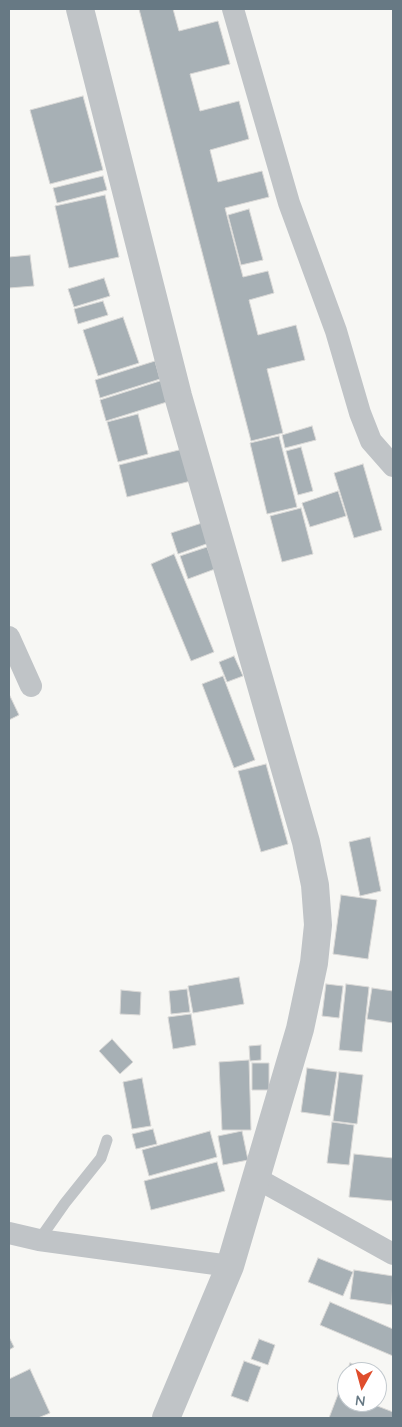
<!DOCTYPE html>
<style>
body{margin:0}
#map{position:relative;width:402px;height:1427px;overflow:hidden;background:#f7f7f4;font-family:Quicksand,sans-serif}
canvas{display:block}
.frame{position:absolute;inset:0;border:10px solid #677984;pointer-events:none}
.north{position:absolute;left:337px;top:1362px;width:50px;height:50px;box-sizing:border-box;background:#fff;border:1px solid #c2c9ce;border-radius:50%;rotate:187deg;font-size:14px;font-weight:700;line-height:20px;text-align:center;color:#677984}
.north::after{content:'';display:block;margin:auto;width:18px;height:22px;background:#df4d2c;clip-path:polygon(50% 0,100% 100%,50% 72%,0 100%)}
</style>
<div id="map">
<canvas width="402" height="1427"></canvas>
<div class="frame"></div>
<div class="north">N</div>
</div>
<script>
const ctx = document.querySelector('canvas').getContext('2d');
ctx.lineJoin = 'round';
function fill(path, color) { ctx.fillStyle = color; ctx.fill(path, 'evenodd'); }
const shape = rows => new Path2D(rows.map(r => 'M' + r).join(''));
function stroke(path, color, width, dash) { ctx.strokeStyle = color; ctx.lineWidth = width; ctx.lineCap = dash ? 'butt' : 'round'; ctx.setLineDash(dash || []); ctx.stroke(path); }
const building = shape([
 [139,9,173,9,179,31,218,21,230,64,190,74,200,111,239,101,249,139,210,150,218,182,262,171,269,197,225,208,243,277,268,271,274,293,249,300,258,335,296,325,305,360,267,369,283,433,251,441,139,9],
 [83,96,103,170,50,184,30,110,83,96],
 [103,176,107,190,57,203,53,188,103,176],
 [105,195,119,257,69,268,55,206,105,195],
 [249,209,263,260,241,265,228,215,249,209],
 [30,255,34,286,9,288,9,257,30,255],
 [104,278,110,296,74,307,68,289,104,278],
 [103,301,108,315,78,324,74,309,103,301],
 [123,317,139,363,98,376,83,330,123,317],
 [155,361,160,379,100,398,95,380,155,361],
 [163,380,170,401,106,421,100,400,163,380],
 [138,414,148,454,118,462,107,422,138,414],
 [312,426,316,440,285,448,282,435,312,426],
 [279,436,297,507,267,514,250,443,279,436],
 [301,447,313,491,298,495,286,451,301,447],
 [183,449,191,481,127,497,119,465,183,449],
 [363,464,382,530,354,538,334,473,363,464],
 [338,491,346,516,310,527,302,503,338,491],
 [301,508,313,554,282,562,270,516,301,508],
 [202,523,209,543,178,554,171,533,202,523],
 [207,547,215,569,188,579,180,556,207,547],
 [174,554,214,652,191,661,151,564,174,554],
 [234,656,243,676,227,682,219,662,234,656],
 [223,676,255,760,234,768,202,684,223,676],
 [9,694,19,715,9,720,9,694],
 [266,764,288,844,261,852,238,771,266,764],
 [370,837,381,891,360,896,349,842,370,837],
 [341,895,377,900,368,959,333,954,341,895],
 [239,977,244,1004,193,1013,188,986,239,977],
 [326,984,343,986,339,1018,322,1016,326,984],
 [346,984,369,987,362,1052,339,1050,346,984],
 [372,988,393,991,393,1023,367,1019,372,988],
 [187,989,190,1012,171,1014,169,991,187,989],
 [121,990,141,992,140,1015,120,1014,121,990],
 [191,1014,196,1045,173,1049,168,1017,191,1014],
 [112,1039,133,1062,120,1074,99,1051,112,1039],
 [261,1045,261,1060,250,1061,249,1046,261,1045],
 [249,1060,251,1130,222,1130,219,1062,249,1060],
 [252,1063,269,1063,269,1090,252,1090,252,1063],
 [307,1068,337,1072,330,1116,301,1112,307,1068],
 [339,1072,363,1075,357,1124,333,1121,339,1072],
 [142,1078,151,1126,132,1129,123,1082,142,1078],
 [332,1122,354,1125,349,1165,327,1163,332,1122],
 [153,1129,157,1144,136,1149,132,1134,153,1129],
 [210,1131,217,1157,149,1176,142,1150,210,1131],
 [242,1131,248,1160,223,1165,218,1136,242,1131],
 [354,1154,393,1158,393,1201,349,1197,354,1154],
 [217,1162,225,1191,151,1210,144,1181,217,1162],
 [318,1258,353,1272,343,1296,308,1282,318,1258],
 [354,1270,393,1276,392,1305,350,1299,354,1270],
 [330,1302,393,1329,393,1356,320,1325,330,1302],
 [9,1337,14,1347,9,1350,9,1337],
 [259,1339,275,1345,268,1365,251,1359,259,1339],
 [244,1361,261,1367,248,1402,231,1396,244,1361],
 [350,1363,374,1372,347,1372,347,1402,367,1402,393,1412,393,1418,329,1418,350,1363],
 [30,1369,50,1413,38,1418,9,1418,9,1379,30,1369]
]);
fill(building, '#a7b0b5');
stroke(building, '#d9d8d6', 1);
stroke(shape([
 [39,1240,65,1203,101,1158,107,1140]
]), '#c0c4c7', 11);
stroke(shape([
 [233,9,289,203,336,331,360,413,371,441,393,466],
 [9,637,31,686],
 [256,1178,393,1254],
 [9,1233,39,1240,230,1266]
]), '#c0c4c7', 22);
stroke(shape([
 [80,9,178,396,306,842,315,885,318,925,314,963,300,1029,230,1266,166,1418]
]), '#c0c4c7', 28);
</script>
